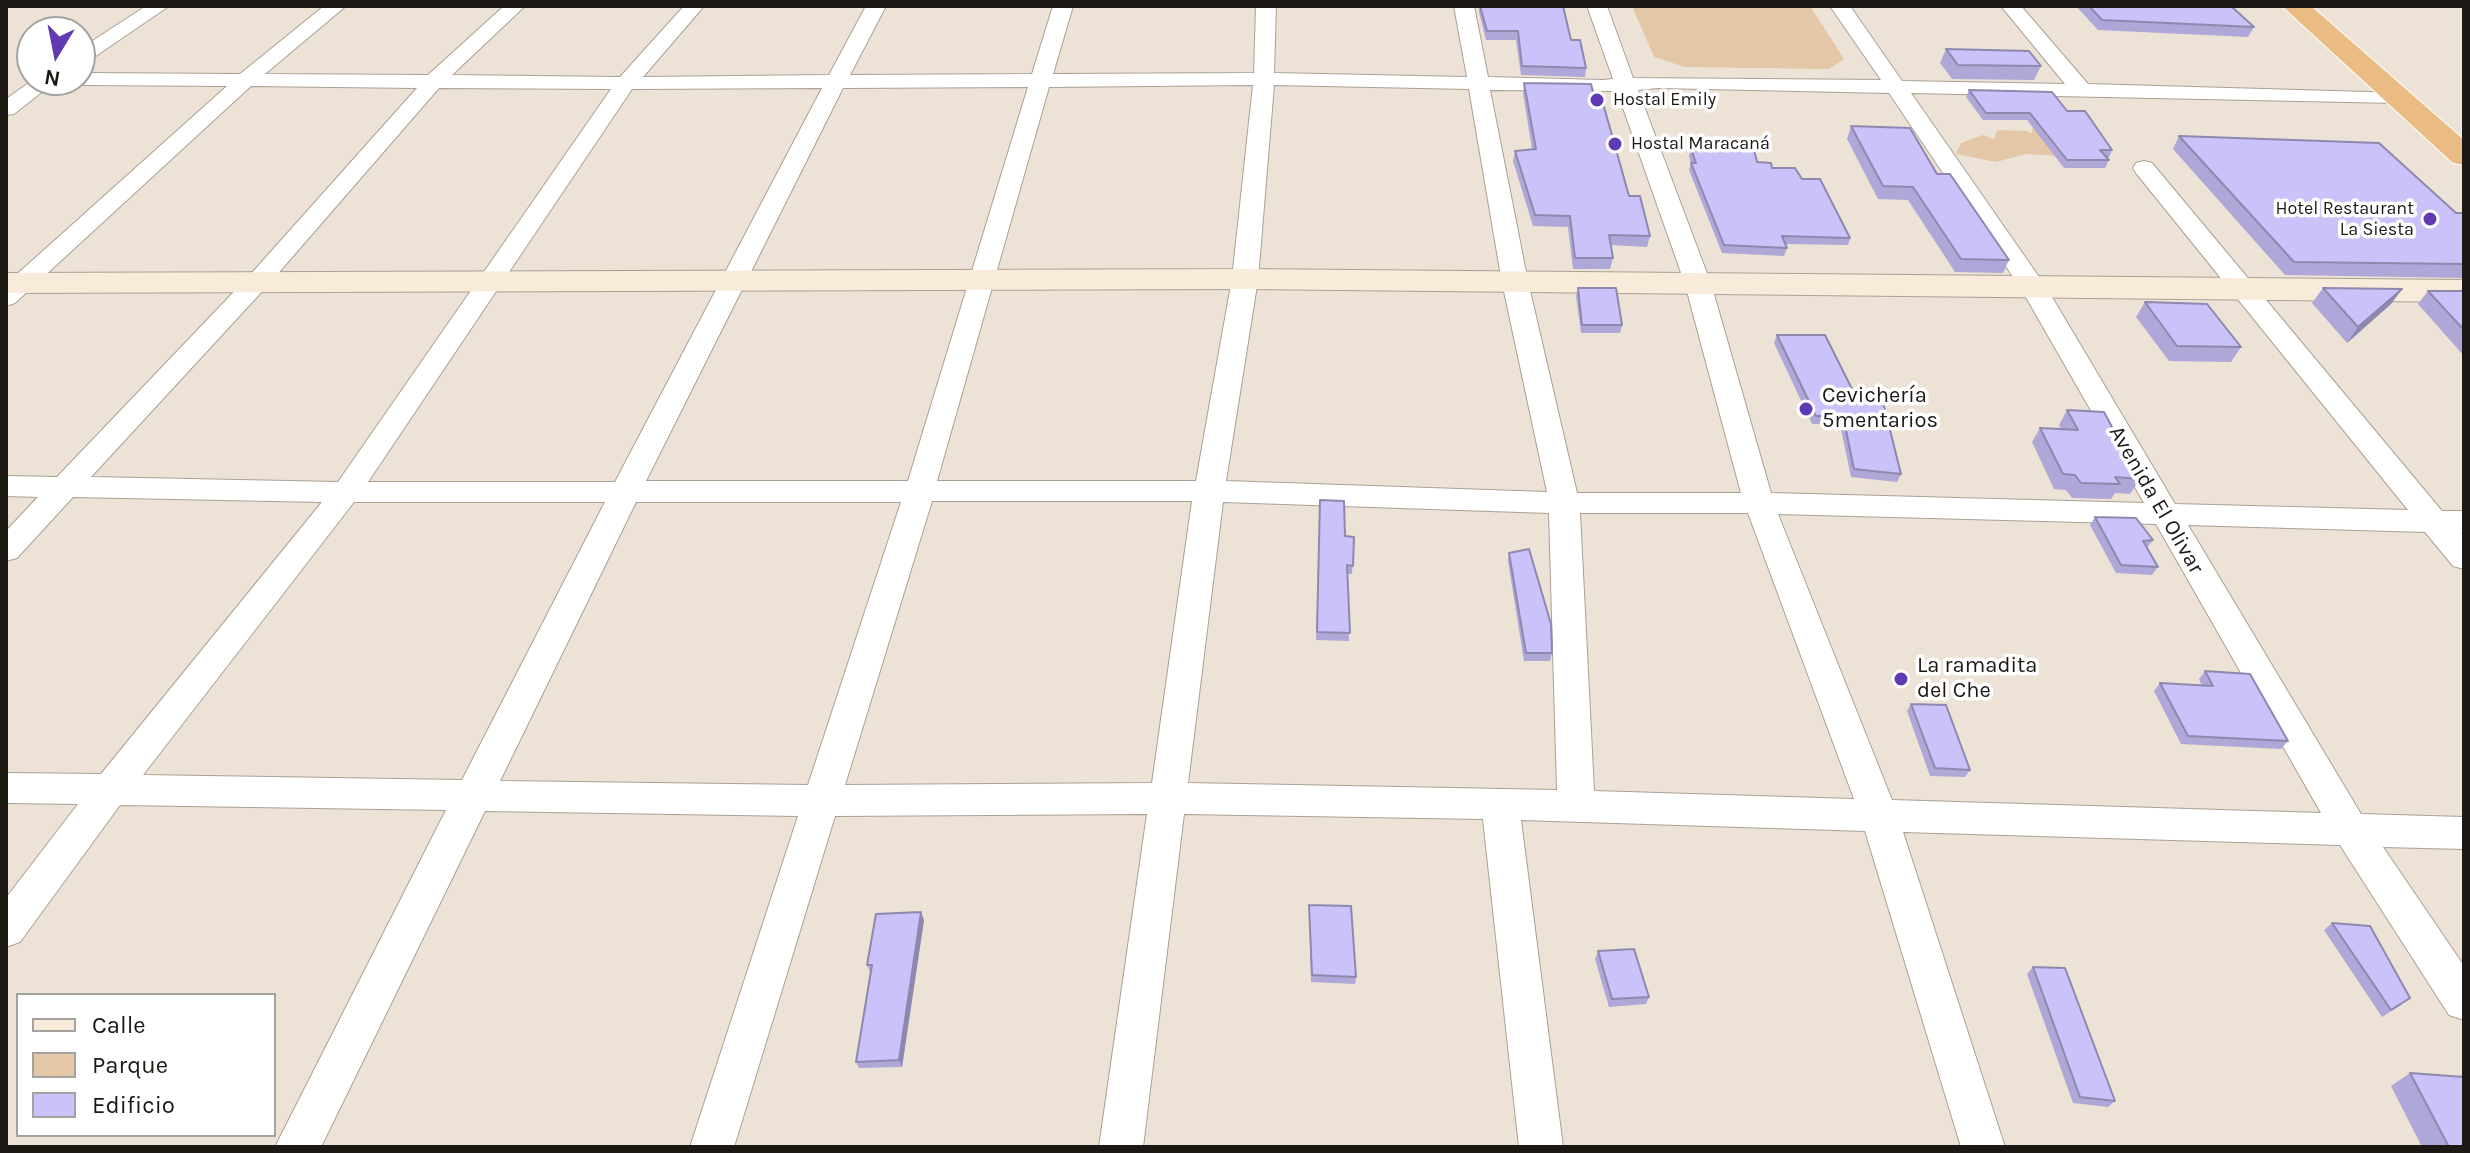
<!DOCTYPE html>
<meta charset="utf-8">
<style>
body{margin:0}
#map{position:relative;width:2470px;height:1153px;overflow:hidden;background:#ede2d6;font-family:Karla,sans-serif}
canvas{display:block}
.frame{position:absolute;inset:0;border:8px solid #1c1814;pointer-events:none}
.legend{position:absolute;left:16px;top:993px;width:260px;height:144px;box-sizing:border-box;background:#fff;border:2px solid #a4a3a1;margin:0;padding:10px 14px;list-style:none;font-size:24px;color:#1c1814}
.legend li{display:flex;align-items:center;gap:16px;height:40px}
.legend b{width:40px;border:2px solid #a4a3a1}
.north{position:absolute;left:16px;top:16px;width:80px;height:80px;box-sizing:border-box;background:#fff;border:2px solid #a4a3a1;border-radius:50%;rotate:190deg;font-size:22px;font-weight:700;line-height:32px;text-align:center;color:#1c1814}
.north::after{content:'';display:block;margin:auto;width:28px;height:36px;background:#5f3ab2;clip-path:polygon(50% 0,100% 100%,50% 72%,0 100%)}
</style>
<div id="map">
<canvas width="2470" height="1153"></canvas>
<div class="frame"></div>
<ul class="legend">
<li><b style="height:10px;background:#f9ebda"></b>Calle</li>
<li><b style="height:22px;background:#e4c7a6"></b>Parque</li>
<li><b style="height:22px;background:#cbc2fa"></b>Edificio</li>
</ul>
<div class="north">N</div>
</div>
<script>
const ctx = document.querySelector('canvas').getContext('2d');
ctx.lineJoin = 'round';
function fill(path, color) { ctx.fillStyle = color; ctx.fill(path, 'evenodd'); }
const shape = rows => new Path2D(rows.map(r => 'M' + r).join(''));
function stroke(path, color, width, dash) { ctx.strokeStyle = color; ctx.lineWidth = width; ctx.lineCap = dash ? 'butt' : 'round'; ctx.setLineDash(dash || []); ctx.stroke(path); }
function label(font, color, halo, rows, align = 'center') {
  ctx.font = font + ' Karla,sans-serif'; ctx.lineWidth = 7; ctx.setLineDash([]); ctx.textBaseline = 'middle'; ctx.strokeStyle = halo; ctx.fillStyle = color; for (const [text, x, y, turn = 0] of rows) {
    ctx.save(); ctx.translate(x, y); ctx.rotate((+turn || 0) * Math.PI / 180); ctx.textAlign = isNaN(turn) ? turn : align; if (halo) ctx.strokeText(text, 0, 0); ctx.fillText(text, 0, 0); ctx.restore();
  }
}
fill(shape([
 [1632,6,1810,6,1844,59,1829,69,1685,67,1654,57],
 [2034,124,2066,156,2026,154,1996,162,1956,154,1961,143,1983,135,1994,139,1997,130,2028,131,2031,134]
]), '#e4c7a6');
const street = shape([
 [146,6,169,6,87,62,80,64,80,49,146,6],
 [324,6,346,6,265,74,428,75,504,6,525,6,452,75,620,77,684,6,704,6,643,77,829,75,866,6,886,6,850,75,1032,74,1053,6,1073,6,1053,74,1254,73,1256,6,1276,6,1274,73,1467,77,1454,6,1474,6,1488,77,1603,80,1613,79,1587,6,1607,6,1633,78,1881,80,1830,6,1850,6,1902,81,2065,84,2001,6,2021,6,2088,84,2403,93,2407,97,2396,103,1911,93,2046,287,2175,504,2408,510,2136,173,2133,168,2136,163,2144,161,2152,163,2442,511,2464,511,2464,533,2461,533,2464,537,2464,569,2453,566,2425,532,2188,525,2361,814,2464,817,2464,849,2383,847,2464,966,2464,1020,2449,1015,2340,845,1903,832,2005,1147,1961,1147,1865,831,1521,820,1563,1147,1519,1147,1483,819,1184,814,1143,1147,1099,1147,1147,814,835,816,734,1147,690,1147,798,816,485,811,321,1147,275,1147,446,810,120,805,20,942,6,947,6,898,78,804,6,803,6,773,101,774,322,502,73,497,17,558,6,561,6,531,38,497,6,496,6,476,57,477,250,275,417,88,251,86,15,303,6,306,6,284,227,86,80,85,70,80,80,80,80,73,240,74,324,6],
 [1253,85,1232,279,1196,481,937,481,1049,87,1253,85],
 [1274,85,1469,89,1502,282,1547,492,1226,481,1258,279,1274,85],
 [1028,87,908,481,646,481,843,88,1028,87],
 [439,88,611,89,338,482,91,477,268,285,439,88],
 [822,88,615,482,368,482,632,89,822,88],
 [1658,88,1889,93,2020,287,2144,503,1771,493,1711,284,1638,90,1658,88],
 [1490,90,1617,91,1685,284,1741,493,1577,493,1528,282,1490,90],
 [932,501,1192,501,1152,783,845,785,932,501],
 [354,502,605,502,462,780,143,775,354,502],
 [636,502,901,502,808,785,500,781,636,502],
 [1223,502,1549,513,1557,790,1188,783,1223,502],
 [1580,513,1748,513,1854,799,1594,791,1580,513],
 [1778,514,2156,524,2321,813,1892,800,1778,514],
 [33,80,57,80,14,114,6,115,6,99,33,80]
]);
const secondary = shape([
 [1245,269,2464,280,2464,302,1245,289,6,293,6,273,1245,269]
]);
const highway = shape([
 [2282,6,2311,6,2464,140,2464,165,2453,163,2282,6]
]);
stroke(street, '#aaa094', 2);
stroke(secondary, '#aaa094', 2);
stroke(highway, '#fff', 2);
fill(street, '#fff');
fill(secondary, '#f9ebda');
fill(highway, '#eabc83');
fill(shape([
 [1479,6,1563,6,1571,40,1586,68,1585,77,1521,75,1516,40,1486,40,1479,12],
 [2076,6,2231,6,2254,27,2248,37,2098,30],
 [1946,49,2041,66,2034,80,1952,79,1940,63],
 [1524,83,1594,96,1629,196,1650,236,1647,247,1611,245,1613,258,1610,269,1573,269,1568,227,1533,226,1513,161,1515,151,1532,149,1523,93],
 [1969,90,2067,111,2112,150,2109,157,2106,157,2109,160,2105,168,2064,168,2027,120,1983,120,1966,97],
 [1851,126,1937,174,2009,260,2003,273,1955,272,1908,200,1878,199,1847,139],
 [2179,136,2456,213,2464,213,2464,278,2285,275,2173,149],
 [1691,149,1757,162,1802,179,1850,238,1848,245,1785,244,1787,248,1784,256,1722,253,1689,170,1691,163,1689,156],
 [1578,288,1622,325,1620,333,1581,333,1576,296],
 [2323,288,2402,289,2391,304,2347,343,2312,303],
 [2428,291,2464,291,2464,356,2418,304],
 [2145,302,2241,347,2231,362,2169,361,2136,317],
 [1777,335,1856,397,1901,474,1897,482,1851,477,1840,424,1812,424,1774,343],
 [2067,410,2140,479,2130,494,2115,493,2111,499,2072,498,2066,490,2054,489,2032,442,2040,428,2061,429,2059,425],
 [1320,500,1345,536,1354,537,1352,574,1347,574,1349,641,1316,640],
 [2095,517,2153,540,2147,548,2158,567,2152,575,2116,573,2090,525],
 [1509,553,1552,653,1550,661,1524,661,1508,561],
 [2205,671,2288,741,2281,749,2181,744,2154,691,2160,683,2202,686,2199,679],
 [1911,704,1970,770,1965,777,1930,776,1907,711],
 [1309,905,1356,977,1355,984,1311,982],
 [924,920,902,1067,859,1068,856,1062,870,972,867,965],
 [2332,923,2401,1005,2382,1017,2324,930],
 [1598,951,1649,997,1646,1004,1609,1007,1595,959],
 [2033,967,2115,1101,2108,1107,2073,1103,2027,974],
 [2410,1073,2464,1147,2422,1147,2391,1086]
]), '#afa7d7');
fill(shape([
 [2402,289,2391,304,2347,343,2358,327],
 [921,912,924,920,902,1067,899,1060]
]), '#8e88af');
const building = shape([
 [1480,6,1563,6,1571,40,1580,40,1586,68,1522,66,1518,31,1487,31,1480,6],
 [2089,6,2231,6,2254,27,2102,20,2089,6],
 [1946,49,2029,51,2041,66,1958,65,1946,49],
 [1524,83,1591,84,1594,96,1601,96,1629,196,1640,196,1650,236,1609,235,1613,258,1575,258,1570,216,1535,215,1515,151,1536,149,1524,83],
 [1969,90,2052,92,2067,111,2085,111,2112,150,2100,150,2109,160,2067,160,2030,113,1986,113,1969,90],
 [1851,126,1910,128,1937,174,1950,174,2009,260,1961,259,1913,187,1883,186,1851,126],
 [2179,136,2379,143,2456,213,2464,213,2464,264,2294,262,2179,136],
 [1691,149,1754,150,1757,162,1771,163,1772,168,1795,168,1802,179,1820,179,1850,238,1782,236,1787,248,1724,245,1691,163,1696,163,1691,149],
 [1578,288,1616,288,1622,325,1582,325,1578,288],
 [2323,288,2402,289,2358,327,2323,288],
 [2428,291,2464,291,2464,330,2428,291],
 [2145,302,2207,304,2241,347,2177,346,2145,302],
 [1777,335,1825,335,1856,397,1882,398,1901,474,1854,469,1843,416,1816,416,1777,335],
 [2067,410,2104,412,2140,479,2115,477,2120,484,2081,483,2075,475,2063,474,2040,428,2078,430,2067,410],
 [1320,500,1344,501,1345,536,1354,537,1353,566,1347,565,1350,633,1317,632,1320,500],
 [2095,517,2136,518,2153,540,2143,541,2158,567,2121,565,2095,517],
 [1529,549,1551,624,1552,653,1526,653,1509,553,1529,549],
 [2205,671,2250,674,2288,741,2188,736,2160,683,2213,686,2205,671],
 [1911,704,1946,705,1970,770,1935,768,1911,704],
 [1309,905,1351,906,1356,977,1312,975,1309,905],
 [921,912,899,1060,856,1062,872,965,867,965,876,914,921,912],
 [2332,923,2370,926,2410,998,2391,1010,2332,923],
 [1634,949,1649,997,1612,999,1598,951,1634,949],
 [2033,967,2065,968,2115,1101,2080,1097,2033,967],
 [2410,1073,2464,1077,2464,1147,2449,1147,2410,1073]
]);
fill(building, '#cbc2fa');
stroke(building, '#8e88af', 2);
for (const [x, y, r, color] of [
 [1597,100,8,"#5f3ab2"],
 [1615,144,8,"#5f3ab2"],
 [2430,219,8,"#5f3ab2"],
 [1806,409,8,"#5f3ab2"],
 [1901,679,8,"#5f3ab2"]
]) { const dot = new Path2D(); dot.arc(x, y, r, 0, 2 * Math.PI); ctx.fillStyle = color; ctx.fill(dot); stroke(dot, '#fff', 3); }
label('18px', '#1c1814', '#fff', [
 ["Hostal Emily",1613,100],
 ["Hostal Maracaná",1631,144],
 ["Hotel Restaurant",2414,209,"right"],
 ["La Siesta",2414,230,"right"]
], 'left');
label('22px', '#1c1814', '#fff', [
 ["Cevichería",1822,396],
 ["5mentarios",1822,421],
 ["La ramadita",1917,666],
 ["del Che",1917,691]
], 'left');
label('22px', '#1c1814', '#fff', [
 ["Avenida El Olivar",2156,500,60]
]);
</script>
